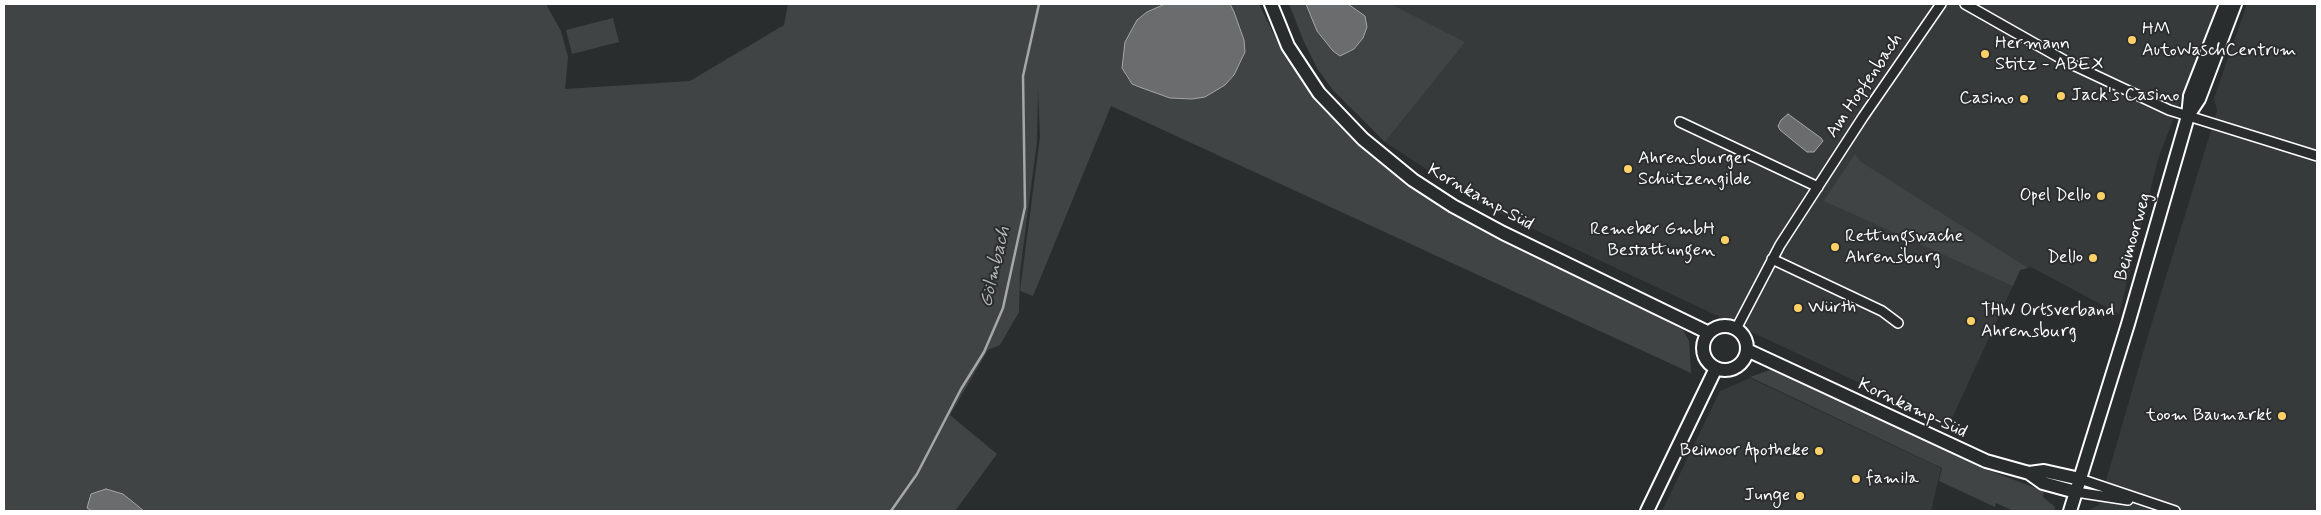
<!DOCTYPE html>
<meta charset="utf-8">
<style>
body{margin:0}
#map{position:relative;width:2321px;height:515px;overflow:hidden;background:#2a2d2e;font-family:Mynerve,sans-serif}
canvas{display:block}
.frame{position:absolute;inset:0;border:5px solid #fff;pointer-events:none}
</style>
<div id="map">
<canvas width="2321" height="515"></canvas>
<div class="frame"></div>
</div>
<script>
const ctx = document.querySelector('canvas').getContext('2d');
ctx.lineJoin = 'round';
function fill(path, color) { ctx.fillStyle = color; ctx.fill(path, 'evenodd'); }
const shape = rows => new Path2D(rows.map(r => 'M' + r).join(''));
function stroke(path, color, width, dash) { ctx.strokeStyle = color; ctx.lineWidth = width; ctx.lineCap = dash ? 'butt' : 'round'; ctx.setLineDash(dash || []); ctx.stroke(path); }
function label(font, color, halo, rows, align = 'center') {
  ctx.font = font + ' Mynerve,sans-serif'; ctx.lineWidth = 4; ctx.setLineDash([]); ctx.textBaseline = 'middle'; ctx.strokeStyle = halo; ctx.fillStyle = color; for (const [text, x, y, turn = 0] of rows) {
    ctx.save(); ctx.translate(x, y); ctx.rotate((+turn || 0) * Math.PI / 180); ctx.textAlign = isNaN(turn) ? turn : align; if (halo) ctx.strokeText(text, 0, 0); ctx.fillText(text, 0, 0); ctx.restore();
  }
}
fill(shape([
 [1391,4,2218,4,2159,156,2119,314,2031,267,2020,270,1949,425,1478,203,1385,142,1464,42],
 [2247,4,2317,4,2317,511,2088,511,2099,505,2149,332,2217,111,2214,98],
 [1750,378,1941,468,1931,511,1662,511,1720,391]
]), '#373a3b');
fill(shape([
 [4,4,546,4,561,31,568,57,565,89,690,81,784,25,788,4,1165,4,1147,12,1125,42,1125,75,1132,84,1142,88,1170,98,1192,99,1225,85,1234,75,1245,52,1244,40,1230,4,1259,4,1283,53,1313,96,1372,155,1405,180,1480,227,1683,330,1689,341,1691,373,1111,106,1033,296,1020,291,1040,137,1038,89,1037,141,1020,272,1019,312,1000,345,988,350,950,415,997,454,955,511,144,511,123,494,87,508,92,511,4,511],
 [1289,4,1306,4,1317,31,1340,56,1354,49,1363,38,1365,16,1348,4,1391,4,1465,42,1385,142,1332,89,1317,68,1304,42],
 [613,18,619,42,572,54,566,30],
 [1855,154,1861,162,2028,268,2020,270,2013,286,1824,201],
 [1770,370,1805,382,1982,468,2044,491,2043,497,2055,507,2054,511,2014,511,1996,503,1995,507,1939,481,1942,468,1750,377]
]), '#414445');
const water = shape([
 [1165,4,1230,4,1234,12,1244,40,1245,52,1234,75,1225,85,1205,97,1192,99,1170,98,1142,88,1132,84,1122,68,1125,42,1137,20,1147,12,1165,4],
 [1306,4,1348,4,1365,16,1367,27,1363,38,1354,49,1340,56,1333,51,1317,31,1306,4],
 [1788,114,1821,138,1823,141,1814,152,1807,152,1780,130,1778,126,1781,120,1788,114],
 [106,489,123,494,144,511,92,511,87,508,91,494,106,489]
]);
fill(water, '#6a6c6d');
stroke(water, '#a6a7a7', 1);
stroke(shape([
 [891,511,917,474,961,389,984,352,1003,308,1025,207,1023,76,1039,4]
]), '#a6a7a7', 2.5);
const street = shape([
 [1965,4,2069,63,2169,110,2317,156],
 [1680,122,1818,187],
 [1772,259,1882,311,1898,323],
 [1736,329,1780,245,1863,117,1941,4],
 [2080,479,2175,511],
 [2076,492,2128,500]
]);
const secondary = shape([
 [1271,4,1288,46,1319,93,1363,139,1413,180,1453,206,1503,233,1709,333],
 [2189,114,2199,99,2235,4],
 '1703 348a22 22 0 1 1 44 0a22 22 0 1 1-44 0Z',
 [1747,350,1986,461,2029,473,2044,471,2080,479],
 [2029,473,2043,483,2076,492],
 [1647,511,1716,368],
 [2070,511,2128,324,2188,116,2190,96,2226,4]
]);
stroke(street, '#fff', 12);
stroke(secondary, '#fff', 16);
stroke(street, '#2a2d2e', 9);
stroke(secondary, '#2a2d2e', 12);
for (const [x, y, r, color] of [
 [2132,40,5,"#ffd166"],
 [1985,54,5,"#ffd166"],
 [2061,96,5,"#ffd166"],
 [2024,99,5,"#ffd166"],
 [1628,169,5,"#ffd166"],
 [2101,196,5,"#ffd166"],
 [1725,240,5,"#ffd166"],
 [1835,247,5,"#ffd166"],
 [2093,258,5,"#ffd166"],
 [1798,308,5,"#ffd166"],
 [1971,321,5,"#ffd166"],
 [2282,416,5,"#ffd166"],
 [1819,451,5,"#ffd166"],
 [1856,479,5,"#ffd166"],
 [1800,496,5,"#ffd166"]
]) { const dot = new Path2D(); dot.arc(x, y, r, 0, 2 * Math.PI); ctx.fillStyle = color; ctx.fill(dot); stroke(dot, '#2a2d2e', 2); }
label('18px', '#fff', '#2a2d2e', [
 ["HM",2142,30],
 ["AutoWaschCentrum",2142,51],
 ["Hermann",1995,44],
 ["Stitz - ABEX",1995,65],
 ["Jack's Casino",2071,96],
 ["Casino",2014,99,"right"],
 ["Ahrensburger",1638,159],
 ["Schützengilde",1638,180],
 ["Opel Dello",2091,196,"right"],
 ["Remeber GmbH",1715,230,"right"],
 ["Bestattungen",1715,251,"right"],
 ["Rettungswache",1845,237],
 ["Ahrensburg",1845,258],
 ["Dello",2083,258,"right"],
 ["Würth",1808,308],
 ["THW Ortsverband",1981,311],
 ["Ahrensburg",1981,332],
 ["toom Baumarkt",2272,416,"right"],
 ["Beimoor Apotheke",1809,451,"right"],
 ["famila",1866,479],
 ["Junge",1790,496,"right"]
], 'left');
label('18px', '#fff', '#2a2d2e', [
 ["Am Hopfenbach",1865,86,-56],
 ["Kornkamp-Süd",1480,198,29],
 ["Beimoorweg",2134,237,-74],
 ["Kornkamp-Süd",1912,409,25]
]);
label('italic 19px', '#b4b6b6', '#2a2d2e', [
 ["Gölmbach",996,267,-77]
]);
</script>
